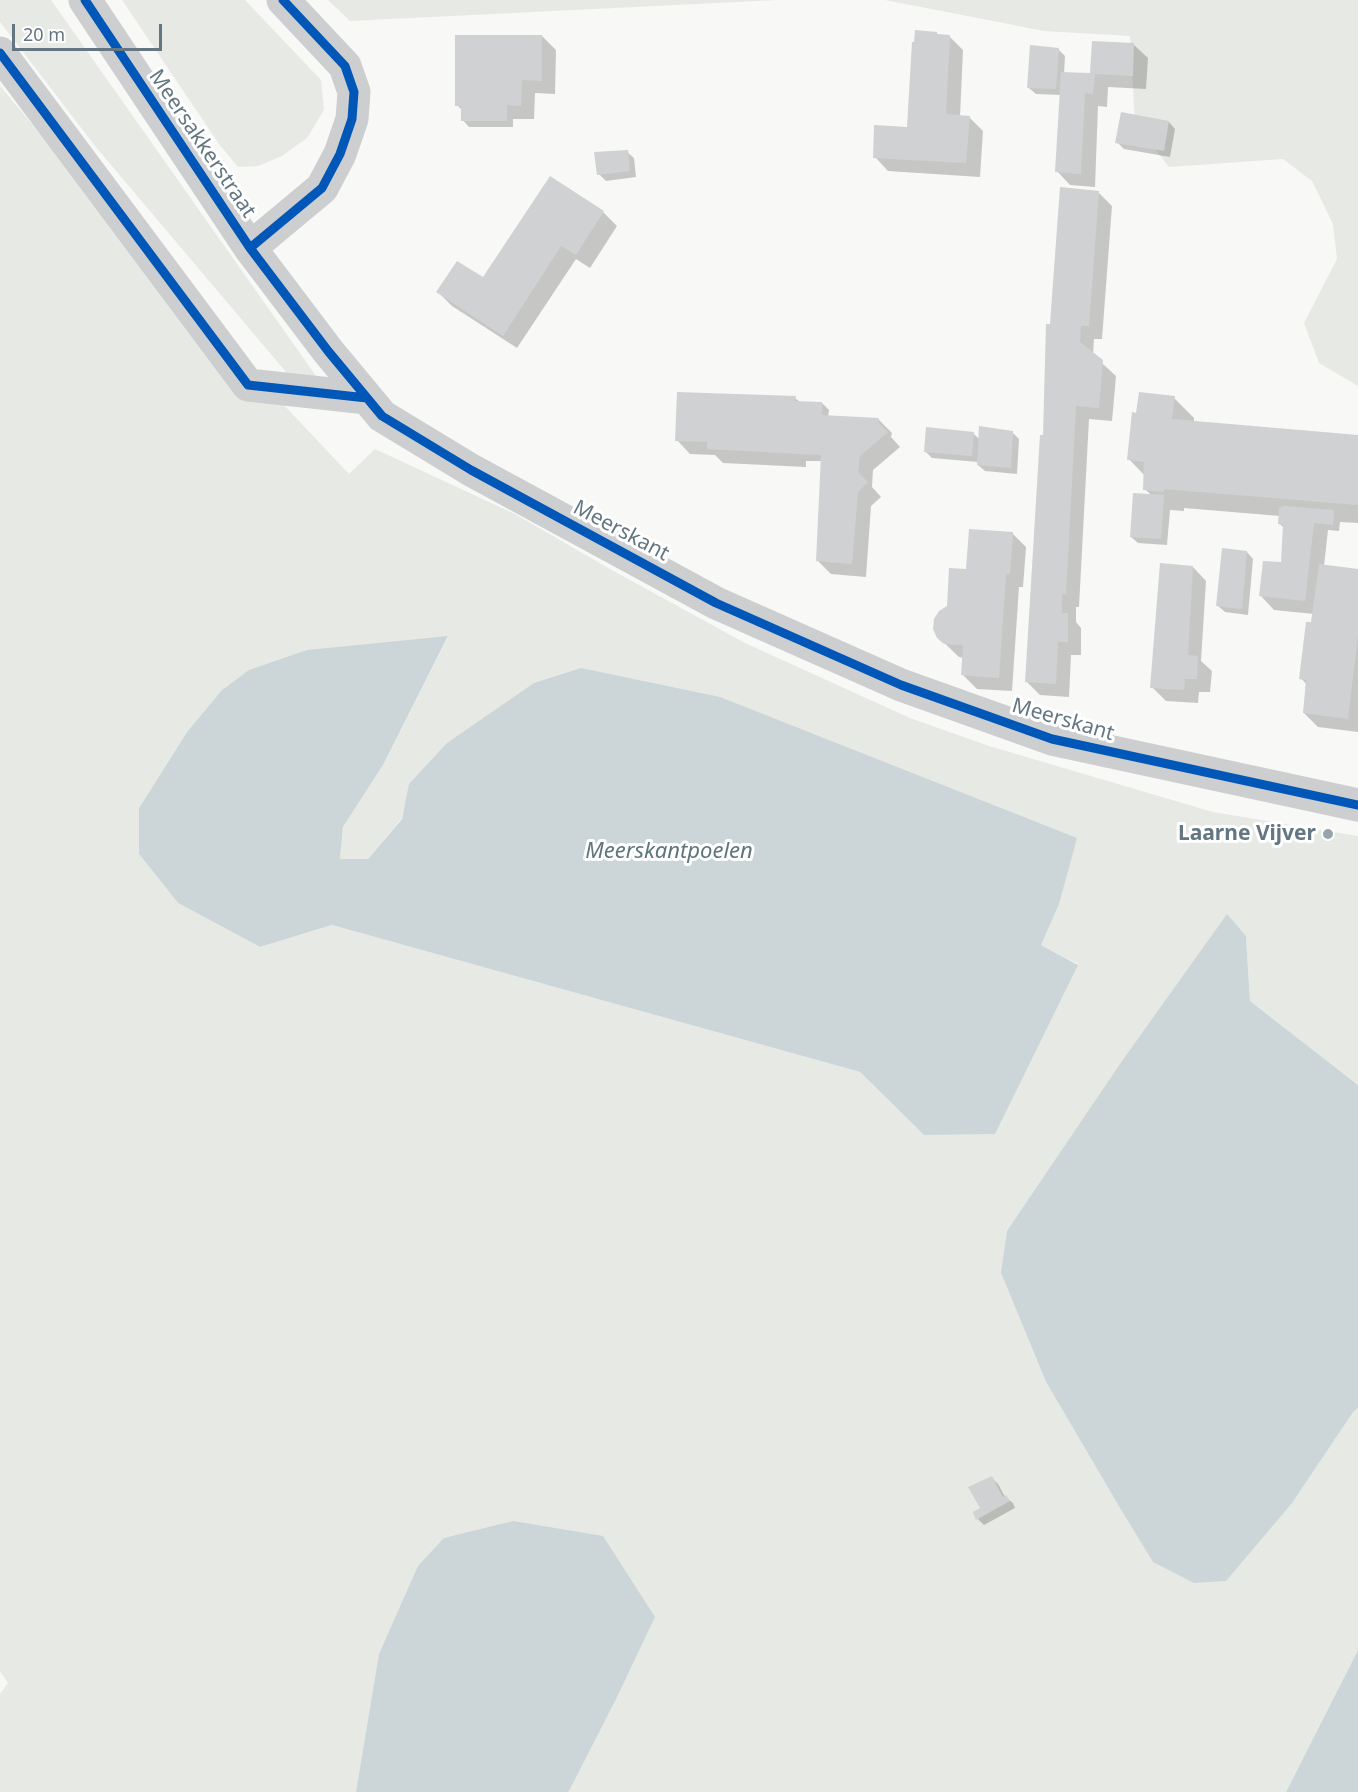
<!DOCTYPE html>
<style>
body{margin:0}
#map{position:relative;width:1358px;height:1792px;overflow:hidden;background:#f8f8f7;font-family:"Noto Sans",sans-serif}
canvas{display:block}
.scale{position:absolute;left:12px;top:24px;width:150px;height:27px;box-sizing:border-box;border:3px solid #637682;border-top:0;padding-left:8px;font-size:18px;line-height:21px;white-space:nowrap;color:#637682;-webkit-text-stroke:4px #fff;paint-order:stroke}
</style>
<div id="map">
<canvas width="1358" height="1792"></canvas>
<div class="scale">20 m</div>
</div>
<script>
const ctx = document.querySelector('canvas').getContext('2d');
ctx.lineJoin = 'round';
function fill(path, color) { ctx.fillStyle = color; ctx.fill(path, 'evenodd'); }
const shape = rows => new Path2D(rows.map(r => 'M' + r).join(''));
function stroke(path, color, width, dash) { ctx.strokeStyle = color; ctx.lineWidth = width; ctx.lineCap = dash ? 'butt' : 'round'; ctx.setLineDash(dash || []); ctx.stroke(path); }
function label(font, color, halo, rows, align = 'center') {
  ctx.font = font + ' "Noto Sans",sans-serif'; ctx.lineWidth = 6; ctx.setLineDash([]); ctx.textBaseline = 'middle'; ctx.strokeStyle = halo; ctx.fillStyle = color; for (const [text, x, y, turn = 0] of rows) {
    ctx.save(); ctx.translate(x, y); ctx.rotate((+turn || 0) * Math.PI / 180); ctx.textAlign = isNaN(turn) ? turn : align; if (halo) ctx.strokeText(text, 0, 0); ctx.fillText(text, 0, 0); ctx.restore();
  }
}
fill(shape([
 [0,0,51,0,321,383,308,398,95,146,0,22],
 [122,0,245,0,321,80,324,110,307,138,282,156,258,166,238,167,219,144],
 [328,0,778,0,350,21],
 [885,0,1358,0,1358,386,1319,363,1304,323,1337,259,1333,224,1312,181,1283,159,1169,167,1135,124,1130,36,1044,31],
 [0,86,148,261,349,474,375,449,515,514,610,569,745,643,910,718,989,746,1213,812,1358,836,1358,1085,1250,1001,1246,936,1001,1273,1046,1382,1117,1503,1353,1412,1358,1408,1358,1650,1286,1792,0,1792,0,1694,8,1683,0,1671],
 [448,637,383,765,343,827,340,859,368,859,402,818,410,784,1059,904,1040,945,1078,964,924,1135,860,1072,332,925,260,947,178,903,139,854,139,808,187,732,221,691]
]), '#e7eae4');
fill(shape([
 [448,636,383,765,343,827,340,859,368,859,402,819,409,784,447,743,534,683,581,668,720,697,1077,838,1059,904,1041,945,1078,965,995,1134,924,1135,860,1072,332,925,260,947,178,903,139,854,139,808,187,732,221,691,249,670,307,650],
 [1227,914,1246,936,1250,1001,1358,1085,1358,1408,1353,1412,1292,1503,1226,1581,1194,1583,1153,1562,1117,1503,1046,1382,1001,1273,1007,1231,1122,1061],
 [513,1521,603,1536,655,1617,617,1697,570,1789,568,1792,356,1792,379,1654,418,1566,444,1538],
 [1358,1650,1358,1792,1286,1792]
]), '#ccd6d8');
fill(shape([
 [936,33,939,35,949,36,963,50,960,117,969,117,983,131,980,177,888,171,875,157,908,129],
 [542,36,556,50,555,94,535,93,534,119,513,119,513,127,469,127,463,120,463,111,457,105],
 [1134,45,1148,58,1146,89,1108,87,1107,107,1098,106,1095,187,1070,185,1057,171,1061,95,1036,94,1029,88,1058,49,1065,56,1064,74,1091,75],
 [1169,122,1175,129,1170,157,1124,149,1117,142],
 [627,152,634,158,636,177,606,181,599,174],
 [1098,192,1112,206,1102,339,1094,339,1093,355,1116,376,1112,421,1089,419,1079,607,1076,607,1076,622,1081,628,1081,655,1071,655,1069,697,1040,695,1026,681,1052,325],
 [603,212,617,226,590,268,576,259,517,348,452,306,438,292,483,280],
 [795,398,800,402,822,403,829,410,828,417,878,419,892,433,891,437,900,447,873,470,872,487,881,497,871,506,866,577,831,574,817,560,822,461,806,461,806,467,723,463,715,455,690,454,677,440],
 [1174,398,1194,418,1194,422,1358,437,1358,523,1340,522,1339,531,1328,530,1324,566,1358,570,1358,732,1318,727,1304,713,1307,685,1301,678,1314,614,1274,610,1261,596,1282,563,1285,529,1279,523,1280,516,1184,508,1184,511,1170,510,1167,545,1138,543,1131,537,1152,496,1145,489,1145,476,1129,459,1138,414],
 [973,433,980,440,1013,433,1019,439,1017,474,985,471,978,465,978,462,932,458,925,451],
 [1012,533,1026,547,1023,587,1019,587,1012,691,977,689,963,675,964,658,959,657,938,637,948,607,967,571],
 [1247,552,1253,559,1248,615,1225,612,1218,606],
 [1193,567,1206,581,1201,661,1212,671,1210,692,1199,692,1198,703,1166,701,1152,687],
 [991,1477,998,1484,1005,1497,1013,1503,1015,1508,984,1525,978,1519]
]), '#0003');
fill(shape([
 [915,30,937,32,937,34,950,35,946,114,970,116,966,163,873,158,874,125,907,127,912,42,914,42],
 [455,35,542,35,542,81,522,80,521,106,507,105,507,121,461,121,461,106,455,106],
 [1092,41,1134,43,1133,76,1095,74,1093,94,1085,93,1081,174,1055,172,1061,72,1090,73],
 [1030,45,1059,48,1056,89,1027,88],
 [1121,112,1169,121,1164,151,1115,143],
 [628,150,630,171,597,175,594,152],
 [550,176,604,211,576,255,561,246,503,336,436,292,457,261,483,277],
 [1060,187,1099,191,1089,326,1081,326,1080,342,1103,360,1099,408,1076,406,1066,594,1062,594,1062,613,1068,613,1068,642,1058,642,1056,684,1025,682,1040,435,1043,435,1046,324,1050,324],
 [677,392,796,396,795,401,822,402,822,415,879,418,878,422,888,432,860,456,858,472,868,482,858,492,852,564,816,561,821,455,707,449,707,442,675,441],
 [1139,392,1175,396,1172,419,1358,435,1358,505,1164,489,1164,492,1143,490,1144,462,1127,460,1132,412,1136,413],
 [979,426,1013,431,1011,468,977,465],
 [926,427,974,432,972,456,924,452],
 [1133,493,1164,495,1161,539,1130,537],
 [1284,506,1334,510,1333,525,1314,523,1305,601,1259,596,1263,561,1281,562,1283,525,1278,524,1279,508],
 [969,529,1013,532,1010,574,1006,574,999,678,961,675,963,645,944,644,937,638,933,629,934,619,939,611,947,606,949,568,966,569],
 [1222,548,1247,551,1242,609,1216,606],
 [1160,563,1193,566,1188,655,1198,656,1197,679,1185,679,1184,690,1150,688],
 [1319,564,1358,569,1358,635,1348,719,1303,713,1306,680,1299,679,1306,622,1311,622],
 [992,1476,1003,1497,1006,1495,1010,1501,976,1520,973,1512,980,1508,968,1487]
]), '#cfd1d2');
stroke(shape([
 [85,0,250,248,328,351,382,416,471,470,716,603,901,685,1052,739,1358,805],
 [0,53,248,385,367,398],
 [250,248,322,188,340,154,352,119,354,92,345,66,283,0]
]), '#cdcecf', 33);
stroke(shape([
 [85,0,250,248,328,351,382,416,471,470,716,603,901,685,1052,739,1358,805],
 [0,53,248,385,367,398],
 [250,248,322,188,340,154,352,119,354,92,345,66,283,0]
]), '#0057b8', 9);
for (const [x, y, r, color] of [
 [1328,834,6,"#97a4ab"]
]) { const dot = new Path2D(); dot.arc(x, y, r, 0, 2 * Math.PI); ctx.fillStyle = color; ctx.fill(dot); stroke(dot, '#fff', 2); }
label('21px', '#637682', '#fff', [
 ["Meersakkerstraat",202,144,56],
 ["Meerskant",621,531,28],
 ["Meerskant",1063,720,16]
]);
label('bold 21px', '#637682', '#fff', [
 ["Laarne Vijver",1316,834]
], 'right');
label('italic 22px', '#5e767c', '#fff', [
 ["Meerskantpoelen",669,852]
]);
</script>
